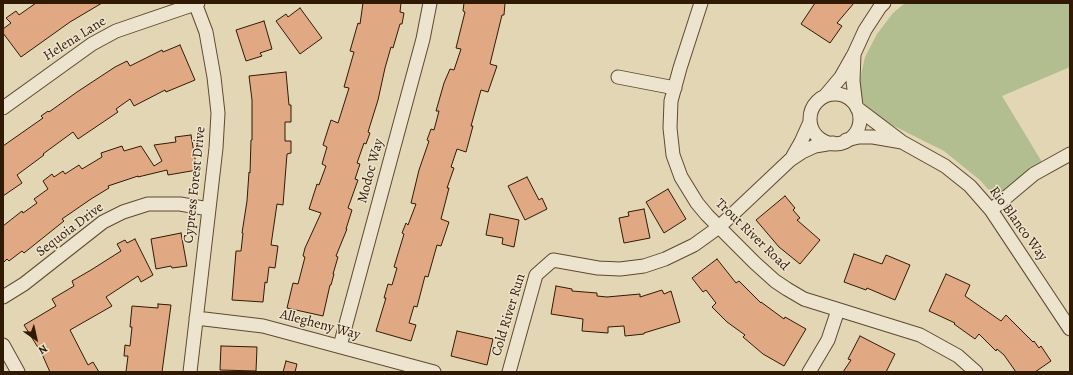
<!DOCTYPE html>
<style>
body{margin:0}
#map{position:relative;width:1073px;height:375px;overflow:hidden;background:#e3d6b5;font-family:Alegreya,serif}
canvas{display:block}
.frame{position:absolute;inset:0;border:4px solid #311a03;pointer-events:none}
.north{position:absolute;left:16px;top:319px;width:40px;height:40px;-webkit-text-stroke:3px #ede4cf;paint-order:stroke;rotate:146deg;font-size:11px;font-weight:700;line-height:16px;text-align:center;color:#311a03}
.north::after{content:'';display:block;margin:auto;width:14px;height:18px;background:#311a03;clip-path:polygon(50% 0,100% 100%,50% 72%,0 100%)}
</style>
<div id="map">
<canvas width="1073" height="375"></canvas>
<div class="frame"></div>
<div class="north">N</div>
</div>
<script>
const ctx = document.querySelector('canvas').getContext('2d');
ctx.lineJoin = 'round';
function fill(path, color) { ctx.fillStyle = color; ctx.fill(path, 'evenodd'); }
const shape = rows => new Path2D(rows.map(r => 'M' + r).join(''));
function stroke(path, color, width, dash) { ctx.strokeStyle = color; ctx.lineWidth = width; ctx.lineCap = dash ? 'butt' : 'round'; ctx.setLineDash(dash || []); ctx.stroke(path); }
function label(font, color, halo, rows, align = 'center') {
  ctx.font = font + ' Alegreya,serif'; ctx.lineWidth = 3; ctx.setLineDash([]); ctx.textBaseline = 'middle'; ctx.strokeStyle = halo; ctx.fillStyle = color; for (const [text, x, y, turn = 0] of rows) {
    ctx.save(); ctx.translate(x, y); ctx.rotate((+turn || 0) * Math.PI / 180); ctx.textAlign = isNaN(turn) ? turn : align; if (halo) ctx.strokeText(text, 0, 0); ctx.fillText(text, 0, 0); ctx.restore();
  }
}
fill(shape([
 [905,3,1070,3,1070,67,1002,96,1042,162,998,195,991,193,981,181,944,151,888,123,870,113,863,102,859,84,865,57,877,34,893,13]
]), '#b2be8f');
const building = shape([
 [36,3,102,3,70,22,21,57,3,33,3,29,11,23,6,18,16,11,19,15,36,3],
 [363,3,401,3,400,12,404,13,402,24,400,24,393,48,391,47,385,68,378,100,368,132,370,133,366,144,364,143,357,163,360,164,355,179,358,180,348,208,352,210,346,229,347,229,336,256,338,257,333,274,334,274,331,285,330,285,323,316,287,308,293,283,298,284,305,257,303,256,305,248,321,213,309,209,317,184,319,185,326,166,322,164,327,147,323,145,331,120,338,123,349,88,344,87,354,52,350,51,358,23,360,24,363,3],
 [464,3,505,3,504,15,502,15,490,64,497,66,488,92,481,90,471,126,473,126,466,152,457,149,451,167,454,168,447,188,449,188,441,219,449,222,441,246,437,245,428,277,425,276,417,307,414,306,409,323,416,325,411,341,376,331,386,298,384,298,388,284,392,285,397,268,394,267,404,234,402,233,406,223,408,225,416,204,411,203,419,170,429,141,427,140,431,129,434,130,439,111,436,111,444,83,450,69,454,70,461,49,456,48,465,12,463,11,464,3],
 [815,3,854,3,837,23,842,26,830,43,801,24,815,3],
 [300,8,322,38,300,54,276,21,286,14,288,17,300,8],
 [264,21,272,49,260,53,262,56,246,61,236,30,264,21],
 [180,45,195,80,166,92,165,90,134,106,130,99,116,109,118,112,78,139,73,132,43,154,44,155,17,175,22,183,3,196,3,146,43,118,41,116,48,111,49,112,77,92,115,67,127,61,130,66,162,50,163,52,180,45],
 [286,72,289,105,291,105,291,122,285,122,285,141,291,141,291,153,287,154,283,205,277,204,271,245,278,246,275,268,269,267,267,283,265,282,263,302,232,300,236,251,241,251,243,233,242,233,247,201,249,172,250,173,251,140,252,140,252,100,249,76,286,72],
 [191,135,197,170,168,175,167,170,138,177,138,176,108,186,109,188,91,199,62,219,64,221,24,253,22,251,9,261,7,259,3,263,3,226,22,211,23,213,37,203,34,199,48,189,43,181,52,174,54,177,63,171,65,174,79,165,82,169,102,157,101,153,122,146,124,151,141,146,154,166,162,161,154,145,176,142,175,137,191,135],
 [527,177,539,200,542,198,547,209,525,220,508,186,527,177],
 [668,189,686,219,664,233,646,202,668,189],
 [785,196,795,208,793,210,800,218,797,220,820,240,800,264,779,247,756,220,785,196],
 [644,209,650,238,624,243,619,218,629,216,628,212,644,209],
 [490,214,519,220,514,247,502,244,503,238,486,235,490,214],
 [181,233,187,266,172,268,171,266,156,269,151,239,181,233],
 [135,239,153,275,141,282,138,276,106,297,112,306,70,330,88,365,93,362,99,372,50,372,42,354,24,325,56,306,52,299,74,286,72,281,91,270,121,251,117,244,125,240,127,243,135,239],
 [854,254,882,264,886,255,910,265,895,300,867,288,866,290,844,282,854,254],
 [717,259,736,283,739,281,761,303,761,302,784,319,785,317,806,329,784,366,763,354,743,337,745,335,727,322,712,307,716,303,706,290,703,292,692,278,717,259],
 [946,274,970,285,965,296,1001,321,1006,315,1033,342,1034,341,1039,348,1041,346,1051,361,1035,372,1016,372,1004,355,997,349,996,351,979,334,975,339,954,324,955,323,929,311,946,274],
 [556,286,572,289,572,291,597,293,597,296,607,297,640,294,640,297,662,290,664,294,671,291,680,322,644,333,644,334,625,336,624,326,608,327,608,333,582,331,583,319,551,314,556,286],
 [158,304,171,305,162,372,126,372,128,356,124,356,125,345,130,346,132,327,130,327,132,306,158,308,158,304],
 [457,331,493,339,487,365,451,356,457,331],
 [860,336,895,354,886,372,843,372,851,360,848,359,860,336],
 [221,346,257,347,256,371,220,370,221,346],
 [286,361,297,364,295,372,283,372,286,361]
]);
fill(building, '#e0a983');
stroke(building, '#311a03', 1);
const street = shape([
 [701,3,680,68,671,101,670,128,673,155,681,177,697,203,707,215,755,263,775,281,787,289,804,299,920,335,958,356,976,372],
 [854,54,853,81,856,106],
 [618,77,675,88],
 '810 119a25 25 0 1 1 50 0a25 25 0 1 1-50 0Z',
 [825,96,841,77,854,54,865,30,880,7,884,3],
 [3,108,92,44,116,31,198,3],
 [846,140,859,137,873,137,902,142,857,108],
 [902,142,945,166,970,186,991,210,1070,329],
 [793,156,801,142,810,122],
 [991,210,1034,174,1070,154],
 [3,297,24,284,103,222,123,212,148,204,180,204,209,209],
 [196,318,263,326,434,372],
 [3,345,18,372],
 [340,346,423,39,430,3],
 [190,372,209,209,216,148,218,113,214,77,206,32,195,3],
 [509,372,536,275,553,260,598,268,620,269,644,266,665,259,694,245,719,227,790,160,802,152,815,146,833,143],
 [809,372,828,340,838,310]
]);
stroke(street, '#5e4930', 15);
stroke(street, '#ede4cf', 13);
label('14px', '#311a03', '#ede4cf', [
 ["Helena Lane",75,39,-32],
 ["Modoc Way",371,171,-75],
 ["Cypress Forest Drive",195,185,-84],
 ["Rio Blanco Way",1018,224,54],
 ["Sequoia Drive",70,230,-37],
 ["Trout River Road",752,235,44],
 ["Cold River Run",509,315,-73],
 ["Allegheny Way",320,325,15]
]);
</script>
